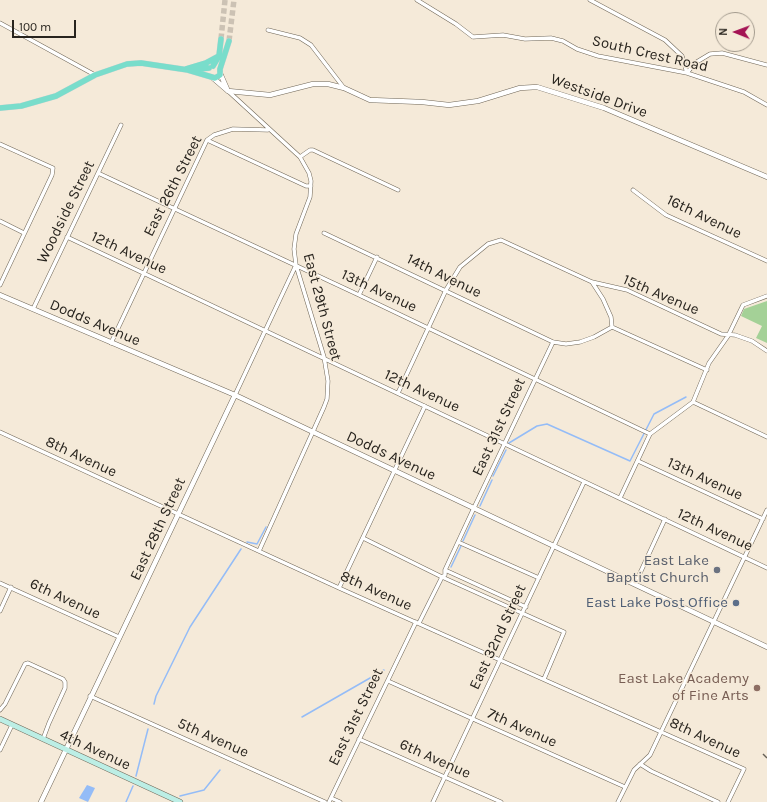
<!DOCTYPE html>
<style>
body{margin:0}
#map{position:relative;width:767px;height:802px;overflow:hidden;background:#f5ead9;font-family:Karla,sans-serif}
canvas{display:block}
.north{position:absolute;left:715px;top:12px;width:40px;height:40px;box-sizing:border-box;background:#f5ead9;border:1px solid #a39b8e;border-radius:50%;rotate:271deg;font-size:11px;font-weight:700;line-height:16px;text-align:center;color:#28241e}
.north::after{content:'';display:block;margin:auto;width:14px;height:18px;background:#a41354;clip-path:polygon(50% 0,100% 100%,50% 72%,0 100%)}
.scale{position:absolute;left:12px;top:20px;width:64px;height:18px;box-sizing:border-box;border:2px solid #28241e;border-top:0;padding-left:5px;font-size:12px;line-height:14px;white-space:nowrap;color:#28241e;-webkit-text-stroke:3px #f5ead9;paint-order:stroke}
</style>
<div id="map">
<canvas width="767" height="802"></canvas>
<div class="north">N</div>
<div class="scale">100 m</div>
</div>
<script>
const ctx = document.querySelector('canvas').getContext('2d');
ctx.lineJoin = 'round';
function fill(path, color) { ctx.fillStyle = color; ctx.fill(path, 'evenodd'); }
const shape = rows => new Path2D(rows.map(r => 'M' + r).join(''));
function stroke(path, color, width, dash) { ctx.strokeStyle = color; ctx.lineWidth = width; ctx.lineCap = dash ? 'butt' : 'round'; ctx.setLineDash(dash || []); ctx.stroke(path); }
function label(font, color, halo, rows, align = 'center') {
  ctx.font = font + ' Karla,sans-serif'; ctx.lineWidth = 3; ctx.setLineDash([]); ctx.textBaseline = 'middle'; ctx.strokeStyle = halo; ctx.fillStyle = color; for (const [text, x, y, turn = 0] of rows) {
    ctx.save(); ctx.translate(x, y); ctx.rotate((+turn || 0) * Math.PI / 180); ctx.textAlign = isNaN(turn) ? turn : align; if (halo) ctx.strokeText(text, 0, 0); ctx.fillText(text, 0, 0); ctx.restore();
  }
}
fill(shape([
 [767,301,767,343,756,338,762,326,741,316,744,309]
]), '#a4d197');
fill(shape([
 [87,785,95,788,88,802,79,798]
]), '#94bcf7');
stroke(shape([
 [509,443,537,426,547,424,630,461,654,414,686,397],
 [493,476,506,450],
 [480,506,492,480],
 [463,541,475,515],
 [247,542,257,544,266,527],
 [451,567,461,546],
 [154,704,156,696,190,627,241,549],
 [302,717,384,670],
 [136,776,148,729],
 [180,796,204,790,220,770],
 [126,802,133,786]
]), '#94bcf7', 1.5);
stroke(shape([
 [221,39,225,0],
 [229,41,234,0]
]), '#ccc2b4', 5.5, [5.5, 3]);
const minor = shape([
 [417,0,456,24,473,37,503,35,525,39,551,38,563,41,577,49,598,56,687,73,744,92,767,105],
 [590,0,665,40,682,56,687,73,695,63,710,54,722,53,767,65],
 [0,23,95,75],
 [268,30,300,38,311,45,344,88],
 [228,91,300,157,309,173,311,181,310,197,296,234,294,249,296,265,324,357,328,381,327,399,324,407,259,551],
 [207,140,306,186,311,186],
 [0,144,53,168,52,175,0,285],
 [300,157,310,150,313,150,398,190],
 [98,173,359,295,650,434],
 [633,190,666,215,767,261],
 [0,221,24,233],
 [324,233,553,342,566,344,580,342,594,337,612,327],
 [67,237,767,568],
 [592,282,603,299,611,317,612,327],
 [359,295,377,257],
 [33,309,121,125],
 [612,327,707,370],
 [111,343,207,140,214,135,233,129,268,130],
 [398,393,446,290,460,267,488,244,501,240,592,282,627,290,721,334,735,335,752,341,767,351],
 [235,395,296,265],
 [693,402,767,437],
 [0,432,339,588,744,769,728,802],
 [638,461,763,519],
 [620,498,650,434,693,402,709,363,728,336,743,305,767,296],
 [363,538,442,577,564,632,544,679],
 [458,542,539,578],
 [445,570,526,607],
 [0,583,119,637],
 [635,584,665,519],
 [339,588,425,406],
 [0,611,11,587],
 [419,623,442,577,445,575,445,570,472,512,553,342],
 [388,681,625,787],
 [90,696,325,802],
 [0,710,5,704,25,664,28,663,63,679,65,682,65,688,49,723,43,739],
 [359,739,501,802],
 [0,750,12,725],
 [640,764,651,771,718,802],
 [331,798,340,802],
 [329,802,416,622],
 [433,802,584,482],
 [618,802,634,770,650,755,767,510]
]);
const tertiary = shape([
 [220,73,227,89],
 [213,78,228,91],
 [228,91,270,95,313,84,328,84,344,88,370,100,422,102,449,105,478,101,520,88,537,87,604,108,767,177],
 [0,295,235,395,767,647],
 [41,802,235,395]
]);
const secondary = shape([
 [0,719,180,802]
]);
const primary = shape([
 [213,66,219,56,221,39],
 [186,69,206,63,219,56],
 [198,69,209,68],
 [0,108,21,106,56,96,95,75,127,64,141,63,188,70,215,78,220,75,220,69,229,41]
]);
stroke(minor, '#6f6657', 4.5);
stroke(tertiary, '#6f6657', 5.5);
stroke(secondary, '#6f6657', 6);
stroke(primary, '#d4d3d2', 6);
stroke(minor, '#fff', 3.5);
stroke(tertiary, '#fff', 4.5);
stroke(secondary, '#bceee5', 5);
stroke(primary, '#79ddcb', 5.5);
stroke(shape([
 [763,754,767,758]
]), '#666057', 1.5, [7, 7]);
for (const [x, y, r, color] of [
 [717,570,4,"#6b7280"],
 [736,603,4,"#5c6f8a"],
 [757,688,4,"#8d6e63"]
]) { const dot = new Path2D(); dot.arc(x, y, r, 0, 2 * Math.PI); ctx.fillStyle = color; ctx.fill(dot); stroke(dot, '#f5ead9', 1.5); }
label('15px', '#28241e', '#f5ead9', [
 ["South Crest Road",650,54,13],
 ["Westside Drive",599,96,20],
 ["East 26th Street",173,186,-63],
 ["Woodside Street",66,212,-64],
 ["16th Avenue",704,217,26],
 ["12th Avenue",129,253,25],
 ["14th Avenue",444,276,26],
 ["13th Avenue",379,291,25],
 ["15th Avenue",661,295,23],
 ["East 29th Street",322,307,75],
 ["Dodds Avenue",95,323,23],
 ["12th Avenue",422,391,25],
 ["East 31st Street",499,427,-65],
 ["Dodds Avenue",391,456,25],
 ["8th Avenue",81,457,25],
 ["13th Avenue",705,479,25],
 ["East 28th Street",158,529,-65],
 ["12th Avenue",715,530,25],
 ["8th Avenue",376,591,24],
 ["6th Avenue",65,599,25],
 ["East 32nd Street",498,637,-65],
 ["East 31st Street",356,717,-64],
 ["7th Avenue",522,728,24],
 ["5th Avenue",213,738,24],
 ["8th Avenue",705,738,25],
 ["4th Avenue",95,750,25],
 ["6th Avenue",435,759,24]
]);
label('15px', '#5b616d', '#f5ead9', [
 ["East Lake",709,561],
 ["Baptist Church",709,578]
], 'right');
label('15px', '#4e5e75', '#f5ead9', [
 ["East Lake Post Office",728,603]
], 'right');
label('15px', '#785e54', '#f5ead9', [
 ["East Lake Academy",749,679],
 ["of Fine Arts",749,696]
], 'right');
</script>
